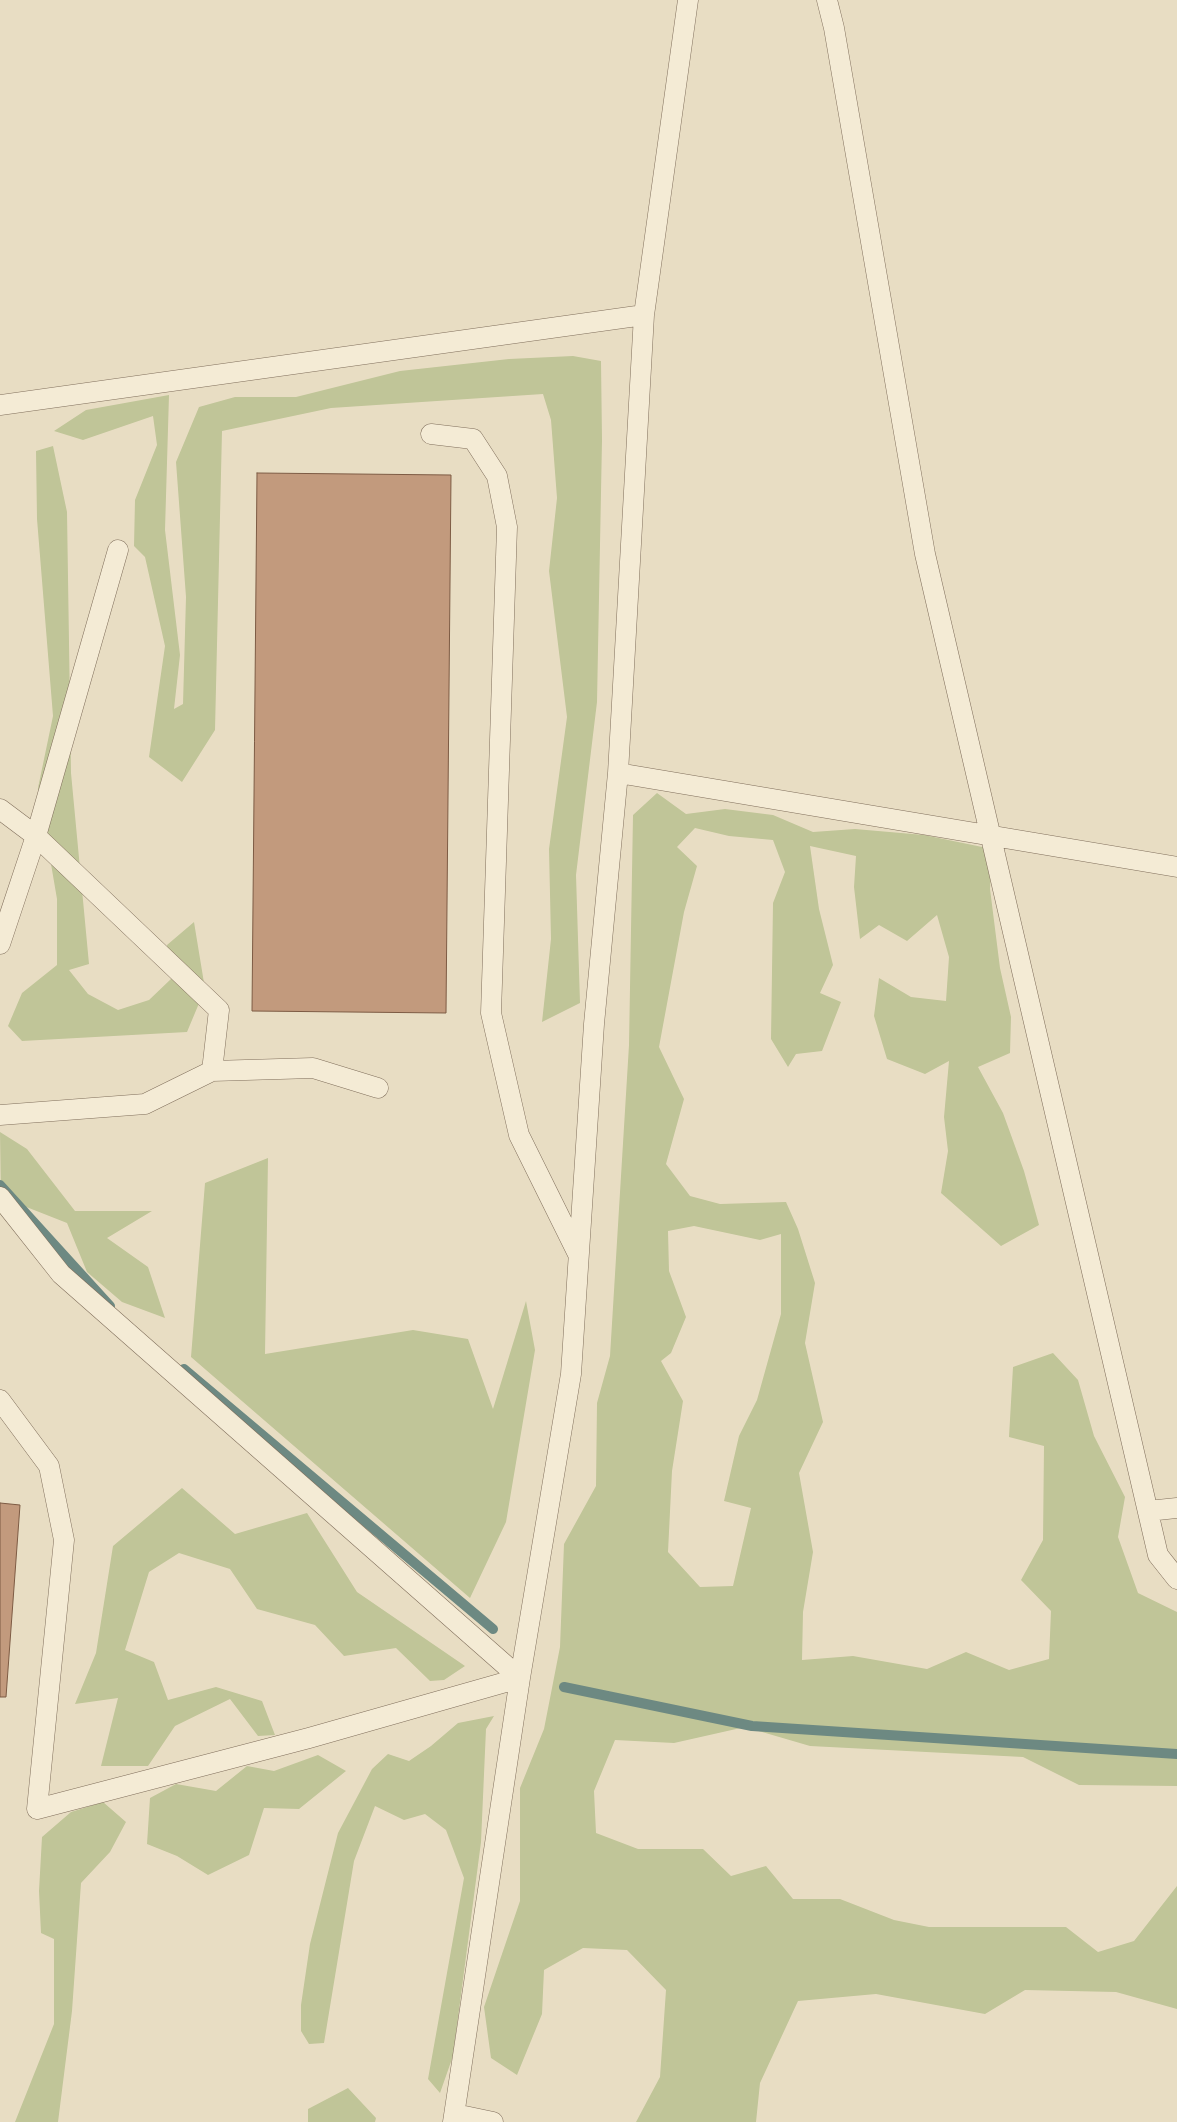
<!DOCTYPE html>
<style>
body{margin:0}
canvas{display:block;background:#e8ddc3}
</style>
<canvas width="1177" height="2122"></canvas>
<script>
const ctx = document.querySelector('canvas').getContext('2d');
ctx.lineJoin = 'round';
function fill(path, color) { ctx.fillStyle = color; ctx.fill(path, 'evenodd'); }
const shape = rows => new Path2D(rows.map(r => 'M' + r).join(''));
function stroke(path, color, width, dash) { ctx.strokeStyle = color; ctx.lineWidth = width; ctx.lineCap = dash ? 'butt' : 'round'; ctx.setLineDash(dash || []); ctx.stroke(path); }
fill(shape([
 [573,356,601,361,602,440,597,702,576,875,580,1003,542,1022,551,939,549,849,567,717,549,571,557,498,551,420,543,394,331,408,222,431,215,730,182,782,149,757,165,646,145,557,134,546,135,500,157,445,153,416,83,440,54,431,86,410,169,395,165,530,180,655,174,709,183,704,186,597,176,462,199,407,235,397,296,397,400,371,509,359],
 [53,446,67,512,71,773,89,964,69,970,88,994,118,1010,149,1000,171,979,167,945,194,922,205,989,187,1032,22,1041,8,1026,22,993,57,965,57,899,38,788,53,716,37,519,36,451],
 [657,793,686,814,725,809,773,815,813,832,855,829,924,835,992,849,990,889,1000,968,1011,1017,1010,1053,978,1067,1003,1113,1024,1171,1039,1225,1001,1246,941,1193,948,1151,944,1117,949,1061,925,1074,887,1059,874,1016,879,978,911,997,946,1001,949,957,937,915,907,941,879,925,860,939,854,887,856,856,810,846,819,909,833,965,820,993,841,1002,822,1051,796,1054,788,1067,771,1039,773,903,785,872,773,840,729,836,695,828,677,847,697,866,684,912,659,1047,684,1099,666,1164,690,1196,720,1204,786,1202,798,1229,815,1283,805,1343,823,1422,799,1473,813,1552,803,1612,802,1660,853,1656,927,1669,966,1652,1009,1670,1049,1659,1051,1611,1021,1580,1043,1540,1044,1446,1009,1437,1013,1367,1053,1353,1078,1380,1094,1436,1125,1497,1118,1537,1138,1593,1177,1612,1177,1786,1079,1785,1023,1757,810,1746,745,1727,674,1743,615,1740,594,1791,596,1833,638,1849,703,1849,731,1876,766,1866,793,1899,840,1899,894,1920,929,1927,1066,1927,1098,1952,1134,1941,1177,1886,1177,2009,1116,1992,1025,1990,985,2014,876,1994,798,2001,760,2083,756,2122,636,2122,660,2077,666,1990,627,1950,583,1948,544,1970,542,2014,517,2075,491,2058,484,2007,520,1901,520,1788,544,1729,560,1647,564,1544,596,1486,597,1403,610,1356,629,1045,633,815],
 [694,1226,760,1240,781,1234,781,1314,757,1400,739,1436,724,1501,751,1508,733,1586,700,1587,668,1552,672,1471,683,1401,661,1361,671,1353,686,1317,669,1271,668,1231],
 [0,1132,27,1149,75,1211,152,1211,107,1238,148,1267,165,1318,122,1302,87,1272,67,1223,1,1197],
 [268,1158,265,1354,413,1330,468,1339,493,1409,526,1301,535,1350,506,1522,470,1598,191,1357,205,1183],
 [182,1488,235,1534,307,1513,357,1592,465,1666,444,1680,430,1681,396,1648,344,1656,315,1625,257,1609,230,1569,179,1553,149,1572,125,1650,154,1662,168,1700,216,1687,262,1701,275,1735,258,1736,230,1699,175,1726,148,1766,101,1766,118,1698,75,1704,96,1653,113,1546],
 [494,1716,486,1729,481,1842,453,2056,440,2093,428,2079,464,1878,446,1830,425,1814,404,1820,375,1806,354,1861,324,2043,309,2044,301,2031,301,2005,310,1944,338,1833,372,1769,388,1754,409,1761,431,1746,458,1723],
 [318,1755,346,1771,299,1809,264,1808,249,1855,208,1875,177,1856,147,1844,150,1798,176,1784,216,1791,247,1766,274,1771],
 [103,1802,126,1822,110,1852,81,1883,72,2011,58,2122,15,2122,54,2024,54,1939,41,1933,39,1891,42,1837,71,1812],
 [348,2088,376,2118,375,2122,308,2122,308,2109]
]), '#c0c598');
stroke(shape([
 [0,1185,110,1306],
 [184,1369,493,1629],
 [564,1687,752,1726,1177,1754]
]), '#6d8982', 10);
const building = shape([
 [257,473,451,475,446,1013,252,1011,257,473],
 [0,1503,20,1505,6,1697,0,1697,0,1503]
]);
fill(building, '#c29a7d');
stroke(building, '#7d5b44', 1);
const service = shape([
 [827,0,834,28,925,554,1158,1555,1177,1579],
 [0,405,644,315],
 [431,434,473,439,497,476,507,527,491,1013,519,1135,578,1254],
 [618,773,1177,867],
 [0,809,36,836,219,1010,212,1071,145,1104,0,1115],
 [0,944,36,836,118,550],
 [212,1071,313,1068,378,1088],
 [0,1197,61,1274,520,1678],
 [0,1400,49,1466,64,1540,37,1809,309,1738,520,1678],
 [1148,1511,1177,1508],
 [455,2114,493,2122],
 [453,2122,520,1678,571,1374,594,1024,618,773,644,315,688,0]
]);
stroke(service, '#806f5c', 21);
stroke(service, '#f4ebd5', 20);
</script>
